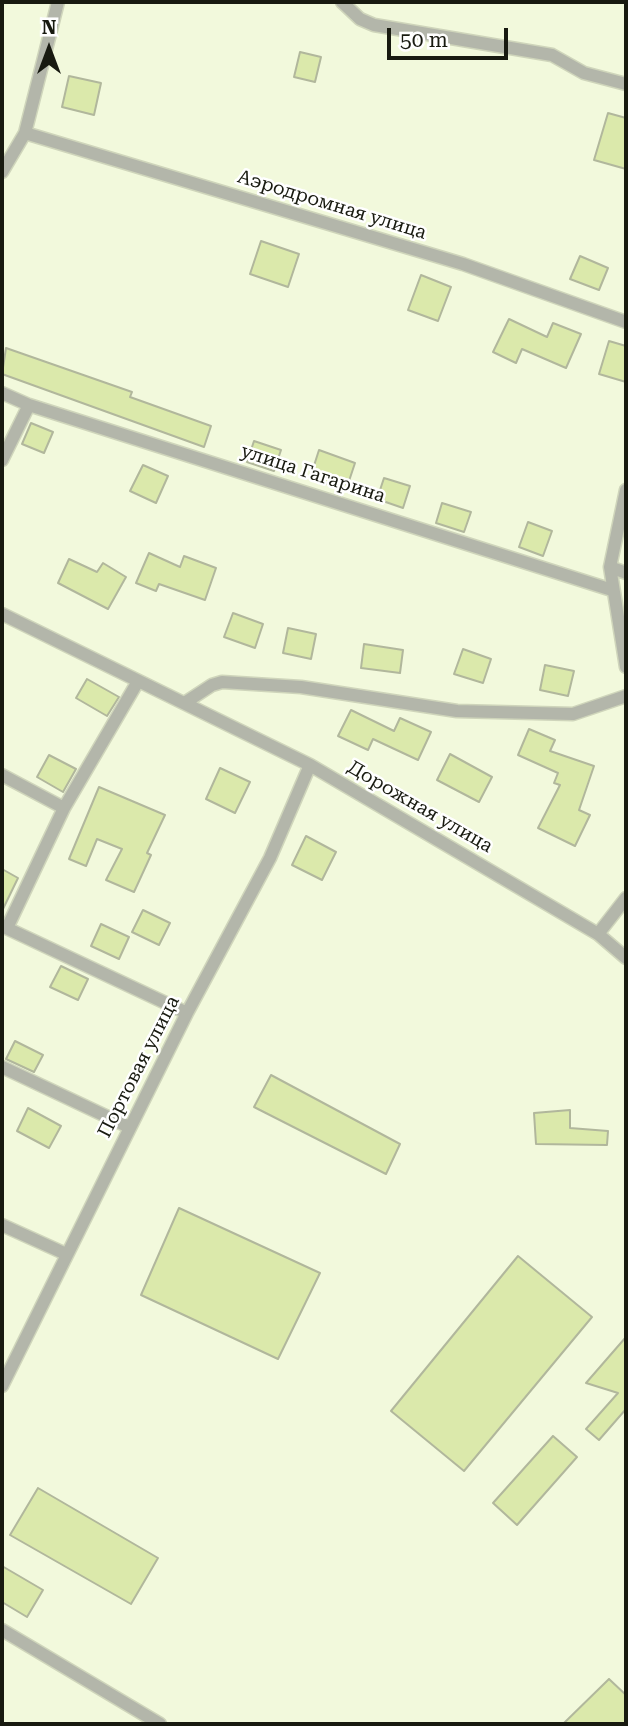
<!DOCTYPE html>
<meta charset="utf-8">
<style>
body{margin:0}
#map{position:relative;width:628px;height:1726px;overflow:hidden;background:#f2f9dc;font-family:"Roboto Serif",serif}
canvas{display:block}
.frame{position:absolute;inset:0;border:4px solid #181a10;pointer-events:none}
.north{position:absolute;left:14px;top:14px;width:70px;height:70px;-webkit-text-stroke:5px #fff;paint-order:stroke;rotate:0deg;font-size:19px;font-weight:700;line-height:28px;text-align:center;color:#181a10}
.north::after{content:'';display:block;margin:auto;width:24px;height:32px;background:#181a10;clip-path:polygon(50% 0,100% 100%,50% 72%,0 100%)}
.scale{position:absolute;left:387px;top:28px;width:121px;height:32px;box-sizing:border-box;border:4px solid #181a10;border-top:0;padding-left:9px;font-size:21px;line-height:24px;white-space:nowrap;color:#181a10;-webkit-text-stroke:5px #fff;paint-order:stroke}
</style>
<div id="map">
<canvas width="628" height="1726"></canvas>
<div class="frame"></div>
<div class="north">N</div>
<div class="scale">50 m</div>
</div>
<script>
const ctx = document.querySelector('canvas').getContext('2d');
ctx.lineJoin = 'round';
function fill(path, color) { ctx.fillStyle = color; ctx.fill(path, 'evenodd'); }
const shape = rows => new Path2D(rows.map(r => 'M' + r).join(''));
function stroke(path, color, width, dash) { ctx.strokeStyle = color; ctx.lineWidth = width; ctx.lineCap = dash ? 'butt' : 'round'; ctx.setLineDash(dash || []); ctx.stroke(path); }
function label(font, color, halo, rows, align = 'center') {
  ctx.font = font + ' "Roboto Serif",serif'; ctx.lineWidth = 5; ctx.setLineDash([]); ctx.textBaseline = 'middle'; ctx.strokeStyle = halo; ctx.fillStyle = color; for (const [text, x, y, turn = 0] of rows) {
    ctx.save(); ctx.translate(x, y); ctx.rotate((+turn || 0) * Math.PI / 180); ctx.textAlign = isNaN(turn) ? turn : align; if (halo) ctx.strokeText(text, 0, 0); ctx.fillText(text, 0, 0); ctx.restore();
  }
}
const building = shape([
 [300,52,321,57,315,82,294,77,300,52],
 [69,76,101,83,94,115,62,107,69,76],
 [608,113,626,118,626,169,594,160,608,113],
 [261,241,299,254,288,287,250,274,261,241],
 [580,256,608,268,599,290,570,279,580,256],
 [421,275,451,287,438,321,408,310,421,275],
 [509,319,547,337,553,323,581,334,566,368,522,349,516,363,493,352,509,319],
 [609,341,626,346,626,382,599,374,609,341],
 [6,348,132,392,130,397,211,426,204,447,2,374,6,348],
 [31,423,53,432,44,453,22,444,31,423],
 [254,441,281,450,274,471,247,462,254,441],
 [319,450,355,463,346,490,310,478,319,450],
 [143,465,168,476,156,503,130,491,143,465],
 [384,478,410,486,403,508,377,499,384,478],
 [442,503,471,512,464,532,436,523,442,503],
 [528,522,552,531,543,556,519,547,528,522],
 [149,553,180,567,184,556,216,568,205,600,159,584,156,591,136,583,149,553],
 [69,559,97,572,103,563,126,577,108,609,58,583,69,559],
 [233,613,263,624,255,648,224,637,233,613],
 [288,628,316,634,311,659,283,653,288,628],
 [364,644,403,650,400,673,361,668,364,644],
 [463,649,491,659,483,683,454,674,463,649],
 [545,665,574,671,568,696,540,690,545,665],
 [87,679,119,697,107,716,76,698,87,679],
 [351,710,394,731,400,718,431,732,418,760,373,739,368,750,338,736,351,710],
 [529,729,555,740,550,751,594,766,579,810,590,815,575,846,538,828,560,785,554,783,558,773,518,755,529,729],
 [450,754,492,777,479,802,437,780,450,754],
 [49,755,76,769,63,792,37,777,49,755],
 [220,768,250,782,235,813,206,799,220,768],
 [99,787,165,815,147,853,151,855,134,892,106,880,122,849,97,839,86,866,69,859,99,787],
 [306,836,336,852,322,880,292,865,306,836],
 [2,869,18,878,2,911,2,869],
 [143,910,170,923,159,945,132,932,143,910],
 [101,924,129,937,119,959,91,946,101,924],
 [61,966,88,979,78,1000,50,987,61,966],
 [15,1041,43,1055,34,1072,6,1059,15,1041],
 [271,1075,400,1144,386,1174,254,1107,271,1075],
 [28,1108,61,1126,49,1148,17,1131,28,1108],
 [570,1110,570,1128,608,1131,607,1145,536,1144,534,1113,570,1110],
 [179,1208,320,1273,278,1359,141,1295,179,1208],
 [518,1256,592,1317,464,1471,391,1411,518,1256],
 [626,1337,626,1409,599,1440,586,1429,618,1393,586,1383,626,1337],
 [553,1436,577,1457,517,1525,493,1503,553,1436],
 [38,1488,158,1558,131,1604,10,1535,38,1488],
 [2,1566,43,1590,27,1617,2,1602,2,1566],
 [609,1679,626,1695,626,1724,563,1724,609,1679]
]);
fill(building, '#dbe9ab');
stroke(building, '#b1b79c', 2);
const street = shape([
 [342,2,360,19,374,25,552,55,584,73,626,84],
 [25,133,463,264,626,322],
 [2,172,25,133,58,2],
 [2,393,29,405,612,590],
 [2,460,29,405],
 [626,490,610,567,626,667],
 [610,567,626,573],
 [2,614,310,765,598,934,626,958],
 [186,702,212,685,222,682,301,687,457,711,573,714,626,696],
 [2,775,64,808],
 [2,926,187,1013],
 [7,928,64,808,137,683],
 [598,934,626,898],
 [2,1067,129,1127],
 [2,1225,66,1254],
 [2,1386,187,1013,270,858,310,765],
 [2,1630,160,1724]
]);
stroke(street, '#cfd5bb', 15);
stroke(street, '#b3b6aa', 12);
label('19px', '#181a10', '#fff', [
 ["Аэродромная улица",332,205,17],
 ["улица Гагарина",313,474,18],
 ["Дорожная улица",420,807,30],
 ["Портовая улица",139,1067,-63]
]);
</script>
